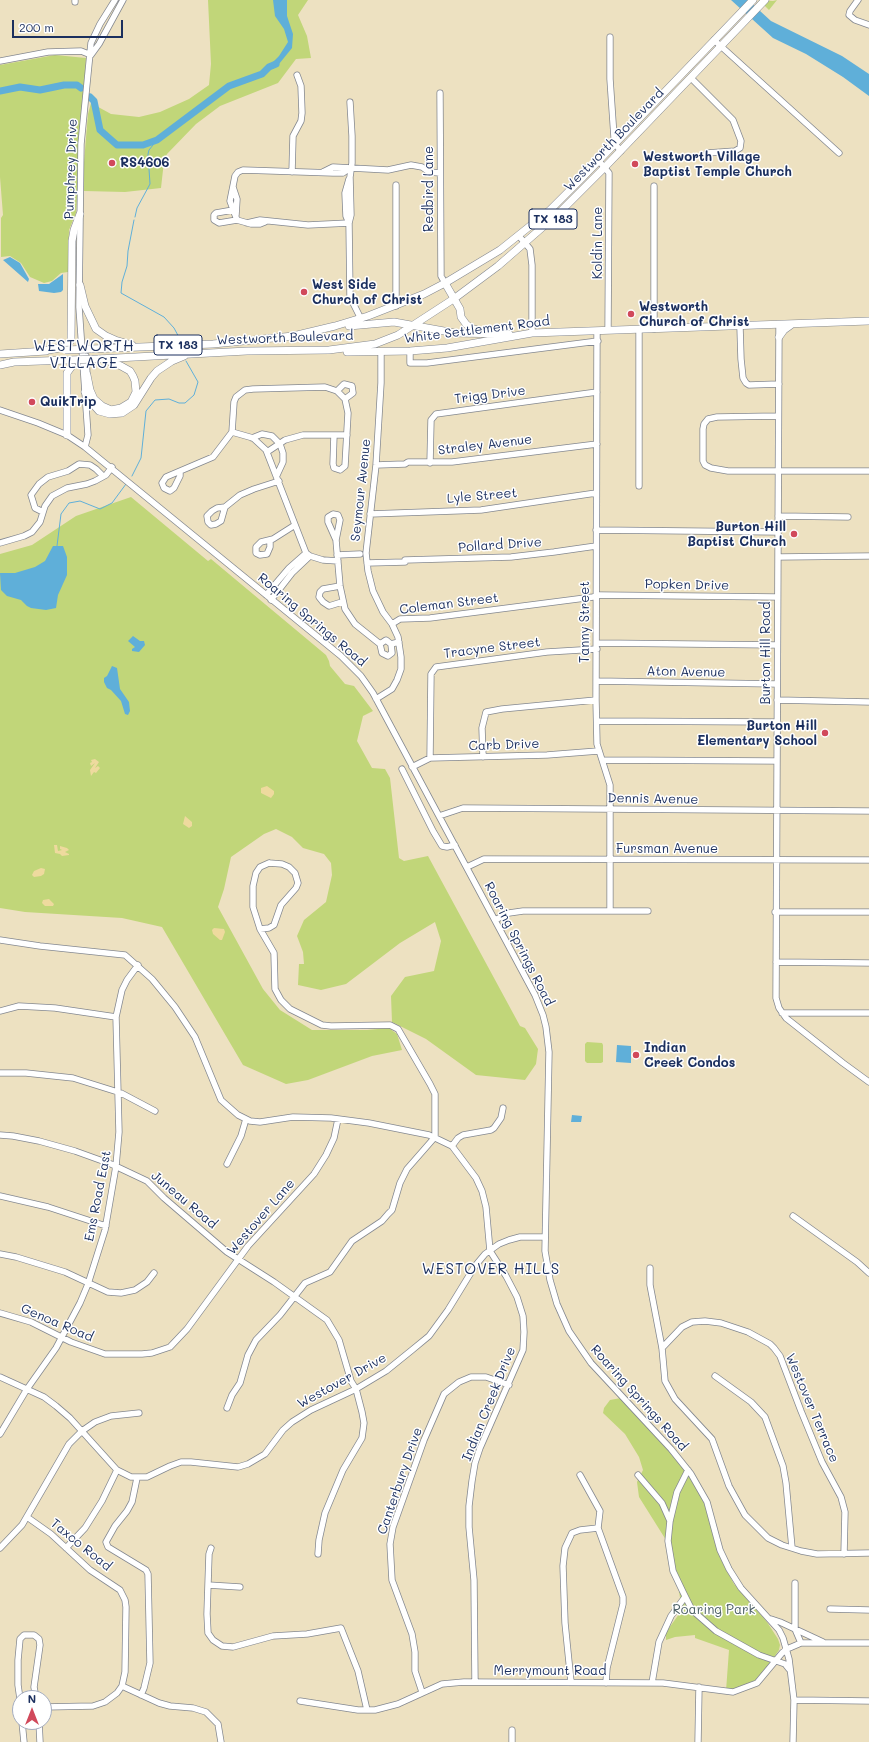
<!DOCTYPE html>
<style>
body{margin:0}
#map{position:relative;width:869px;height:1742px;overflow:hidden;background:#ede1c1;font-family:Mali,sans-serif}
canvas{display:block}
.north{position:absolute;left:12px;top:1690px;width:40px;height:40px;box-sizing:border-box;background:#fff;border:1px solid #a4acbf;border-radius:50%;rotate:0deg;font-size:11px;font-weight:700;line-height:16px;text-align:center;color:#1b2f5e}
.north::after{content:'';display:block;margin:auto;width:14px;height:18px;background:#d1495b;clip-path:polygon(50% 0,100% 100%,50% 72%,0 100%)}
.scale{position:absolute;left:12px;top:20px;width:111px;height:18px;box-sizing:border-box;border:2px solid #1b2f5e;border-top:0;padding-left:5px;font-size:12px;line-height:14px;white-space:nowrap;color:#1b2f5e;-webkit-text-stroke:3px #fff;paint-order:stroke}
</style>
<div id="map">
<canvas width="869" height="1742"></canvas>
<div class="north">N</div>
<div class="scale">200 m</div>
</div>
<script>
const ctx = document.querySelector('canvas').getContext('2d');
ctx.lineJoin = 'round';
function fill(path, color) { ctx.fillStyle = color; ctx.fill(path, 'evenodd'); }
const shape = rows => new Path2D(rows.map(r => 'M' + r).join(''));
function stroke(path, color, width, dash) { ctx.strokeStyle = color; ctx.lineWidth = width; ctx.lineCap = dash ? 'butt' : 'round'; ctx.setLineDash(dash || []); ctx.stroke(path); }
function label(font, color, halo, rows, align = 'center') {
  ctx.font = font + ' Mali,sans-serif'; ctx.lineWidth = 3; ctx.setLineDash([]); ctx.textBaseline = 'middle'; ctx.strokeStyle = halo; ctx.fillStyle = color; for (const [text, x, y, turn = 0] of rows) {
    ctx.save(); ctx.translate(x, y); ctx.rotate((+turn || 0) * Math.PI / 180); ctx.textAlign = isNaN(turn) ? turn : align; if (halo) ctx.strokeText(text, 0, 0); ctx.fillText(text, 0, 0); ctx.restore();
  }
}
fill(shape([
 [208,0,308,0,298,15,307,36,311,58,296,59,278,83,220,106,196,124,167,154,164,161,161,188,125,192,84,191,84,162,88,114,91,103,111,114,139,117,160,112,189,99,209,85,211,64],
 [759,0,773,1,777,0,769,10],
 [55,55,86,58,76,213,69,230,68,272,61,273,52,281,44,283,30,277,21,263,10,256,1,257,1,218,3,215,0,177,0,65],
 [131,497,208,561,211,559,326,655,329,661,330,666,345,684,354,686,373,711,363,716,357,741,372,768,385,769,390,778,399,858,404,861,428,856,520,1026,525,1028,538,1049,536,1064,525,1080,476,1075,426,1039,392,1022,391,996,405,977,434,971,441,941,435,922,400,943,346,984,321,990,298,985,299,964,304,964,303,952,297,936,304,920,326,902,332,875,331,863,324,854,303,848,292,837,276,829,264,834,231,857,224,889,218,907,263,989,280,1010,312,1030,367,1030,389,1028,397,1034,402,1050,372,1056,308,1080,286,1084,243,1065,162,927,122,918,25,912,0,908,0,554,32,545,76,516],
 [587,1042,602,1043,603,1045,603,1062,601,1063,587,1063,585,1061,585,1044],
 [621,1398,676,1458,697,1488,707,1510,721,1559,728,1573,734,1584,767,1622,778,1639,780,1645,779,1650,768,1666,751,1685,726,1691,729,1650,695,1638,695,1635,675,1637,666,1640,666,1632,682,1610,678,1585,666,1540,639,1497,637,1482,643,1470,639,1457,625,1434,603,1413,604,1408,610,1400]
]), '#c1d679');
fill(shape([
 [95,759,99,762,95,768,98,766,100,768,96,773,94,772,91,776,90,770,95,763,91,766,90,763,92,762,91,760],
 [267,786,274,791,274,794,271,798,261,793,261,788],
 [185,816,192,822,192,826,189,828,183,824],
 [54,845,57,845,58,851,62,850,60,849,60,846,67,848,69,850,65,852,69,854,69,855,62,856,60,854,55,853],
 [41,868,45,869,44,874,41,876,34,877,32,875,34,871],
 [49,899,54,904,53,906,45,906,42,903,43,900],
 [214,928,224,929,225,932,222,940,220,940,213,934,212,930]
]), '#eeda9e');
fill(shape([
 [273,0,287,0,287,16,293,34,292,48,279,64,273,69,268,69,269,66,279,56,288,42,284,29,275,16],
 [731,0,748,0,771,21,842,56,869,74,869,96,843,77,806,54,773,38],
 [10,257,20,263,29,279,28,282,3,260],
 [63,274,63,290,61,292,54,293,39,291,38,284,49,284],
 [53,546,63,546,67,557,67,575,58,595,56,608,46,610,31,608,27,606,21,600,7,596,1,590,0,573,15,573,35,567,45,561],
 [133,636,140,641,144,641,145,645,139,652,132,651,132,649,135,647,128,641],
 [112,666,117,668,120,689,129,702,130,711,128,715,125,714,121,701,111,690,107,688,104,682,104,678,107,676],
 [617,1045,631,1046,631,1063,616,1062],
 [572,1115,582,1116,581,1122,571,1122]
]), '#5fafd9');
stroke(shape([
 [135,217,137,208,150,184,148,154,149,150,157,140],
 [134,220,128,251,127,266,122,282,121,293,164,317,174,328,181,341],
 [132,476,141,458,146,411,155,400,169,399,179,403,185,403,194,395,198,382,186,361],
 [57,546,61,514,69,503,80,501,100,509,112,503,126,484]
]), '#5fafd9', 1);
stroke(shape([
 [0,91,20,87,40,90,64,85,77,85,81,88],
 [90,97,94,101,100,130,117,145,143,145,157,140,229,86,262,74,269,67,276,64]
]), '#5fafd9', 7);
const minor = shape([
 [75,0,75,2],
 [858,0,850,11,849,15,855,20,869,25],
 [610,37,610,79,614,137,615,144,621,151],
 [714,40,839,153],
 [91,55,99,44,123,0],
 [0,61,48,52,81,51,91,55],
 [691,78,733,120,741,141,740,148,735,151,707,153],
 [440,93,441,276,445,283],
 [350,102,352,136,352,163,350,177,351,215,349,223,350,297,361,319],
 [599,161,609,173,608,330],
 [292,172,293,136,301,121,302,113,301,86,297,75],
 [323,172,333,167,388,170,411,165,422,167,429,172,440,173],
 [396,185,396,306],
 [654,186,654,329],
 [233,187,237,199,236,215],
 [233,210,216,213,214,215,214,220,219,223,237,220],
 [265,222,260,224,251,224,237,220,230,201,235,176,238,172,243,170,333,173,343,173,350,168],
 [247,223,260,220,308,225,349,223],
 [349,223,346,216,345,193,349,179],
 [519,236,530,249,532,265,532,333],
 [779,325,776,998,779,1008,786,1018,843,1063,869,1082],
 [740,327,741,359,743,378,746,383,749,385,779,384],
 [639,330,639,486],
 [597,331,596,700,597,744,610,785,610,911],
 [410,351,410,363,427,363,598,341],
 [381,352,381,383,376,465,366,553,368,571,373,591,383,612,392,624],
 [86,356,87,375],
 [337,391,344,384,352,386,353,393,345,399],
 [0,410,38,423,67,435,85,447,341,656,361,676,373,693,535,995,543,1015,546,1027,549,1052,545,1251,550,1280,557,1304,569,1331,591,1363,671,1449,691,1474,707,1502,720,1550,729,1569,741,1588,779,1630,783,1638,789,1659,794,1700,793,1742],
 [778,416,717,417,708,419,704,424,703,429,703,461,705,465,711,468,728,471,869,471],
 [232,432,253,438,266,450,306,553,310,556,323,560,338,561],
 [252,438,262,434,272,436,280,444,283,453,283,462,277,475],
 [85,447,88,435,79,307,81,144,91,43,100,24,115,0],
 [267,452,285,440,303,435,347,435],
 [430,463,431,420,436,414,597,392],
 [376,465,405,464,408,462,452,462,597,444],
 [180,472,180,476,174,488,170,491,164,488,162,483,166,477,213,457,232,432,234,402,236,397,245,390,253,389,325,387,337,391,345,399,348,413,345,466,340,470,334,468,333,464,334,435],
 [225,507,221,521,216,524,211,525,208,522,207,516,212,511,217,508,225,507,240,495,254,489,279,481],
 [43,512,35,508,31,495,39,484,48,477,68,471,79,464,90,465,96,469,103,476],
 [370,514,481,510,596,493],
 [778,516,848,517],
 [596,530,778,532],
 [270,540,270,547,267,554,260,555,256,553,256,547,261,542,273,539,295,525],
 [336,540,328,522,328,517,333,514,338,515,340,520,336,540,340,586,345,609,355,624,380,644],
 [0,543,24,536,32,532,40,522,45,506,52,496,67,488,87,484,95,481,106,475,112,467],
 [337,555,360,554],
 [778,557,869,556],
 [405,560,511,557,554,552,596,546],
 [367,563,405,562],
 [340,586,323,589,320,592,319,597,323,602,329,606,342,602],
 [266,595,289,568,306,553],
 [271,600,292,573,310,556],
 [597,643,777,645],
 [380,644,382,653,388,656,392,653,391,644],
 [380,644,386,640,391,644,399,642],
 [596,681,777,684],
 [376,699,392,689,397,680,401,669,401,657,398,637,392,624,400,619,430,618,593,597,600,595,777,597],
 [777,700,869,702],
 [597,721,777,722],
 [483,757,482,728,486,712,502,709,596,700],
 [430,758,431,674,436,667,547,652,597,649],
 [603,760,776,761],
 [412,767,430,758,547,755,598,751],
 [402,769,433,831,442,846,447,847,455,845],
 [439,816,463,808,869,811],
 [269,863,282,864,289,867,295,873,298,883,296,888,281,905,274,925,269,928,260,929,253,907,253,886,256,873,260,867,269,863],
 [467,867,484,859,869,860],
 [775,912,869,912],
 [495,920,509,913,523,911,648,911],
 [0,940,40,946,125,955,152,979,175,1007,195,1037,221,1100,238,1115,250,1121,260,1122,293,1117,331,1118,369,1123,429,1135,452,1146,476,1178,482,1191,486,1207,490,1251,506,1276,517,1297,523,1316,524,1332,523,1350,480,1448,475,1463,472,1481,469,1506,469,1527,474,1580,475,1682],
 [776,962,869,963],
 [0,1011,19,1006,55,1008,116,1017],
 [782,1013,869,1013],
 [0,1073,26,1073,73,1078,121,1093,155,1111],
 [0,1135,13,1136,39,1141,75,1151,111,1164,147,1181,164,1198,227,1252,274,1282,327,1320,339,1340,351,1381,356,1389,362,1412,364,1423,362,1438,343,1470,325,1513,319,1540,318,1554],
 [452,1146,458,1138,463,1135,491,1130,494,1128,501,1118,503,1108],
 [227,1164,241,1136,246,1119],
 [0,1196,48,1207,106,1226],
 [793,1216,857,1262,869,1273],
 [0,1254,16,1257,65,1272,108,1292,121,1293,135,1290,147,1282,154,1273],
 [650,1268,650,1285,662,1348,665,1381,675,1399,712,1439,729,1486,745,1515,768,1538,782,1545,801,1551,817,1554,869,1553],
 [0,1313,31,1322,71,1342,105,1354,142,1354,152,1353,170,1347,187,1329,248,1246,314,1174,326,1155,334,1138,338,1119],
 [662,1348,682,1327,692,1322,705,1321,721,1323,748,1332,770,1344,774,1348,780,1356,801,1411,822,1462,841,1497,845,1512,844,1554],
 [715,1376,751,1402,765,1417,783,1466,786,1483,792,1548],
 [0,1377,44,1397,56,1406,70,1418,117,1470,131,1477,147,1477,170,1466,181,1462,191,1462,238,1467,248,1464,265,1454,283,1430,292,1422,311,1410,356,1389,386,1371,412,1350,429,1336,448,1310,475,1266,485,1254,499,1244,509,1240,520,1237,545,1237],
 [227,1408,232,1395,240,1383,248,1355,256,1340,280,1315,305,1283,330,1272,352,1241,382,1221,388,1214,392,1210,400,1183,407,1169,435,1137,435,1094,430,1084,398,1029,390,1025,331,1026,322,1025,290,1009,281,1000,275,989,274,953,260,929],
 [0,1434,27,1389,56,1348,80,1303,88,1284,105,1230,116,1166,119,1132,116,1017,122,990,127,980,138,965],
 [688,1470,677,1492,670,1521,668,1541,673,1571,683,1592,692,1610,716,1631,759,1655,785,1664,789,1669],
 [580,1475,600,1511,598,1528,623,1597,623,1604,607,1668,606,1683],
 [638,1475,662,1503,670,1521],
 [137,1478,132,1502,127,1511,115,1526,106,1542,108,1547,146,1570,148,1574,150,1663,144,1688,141,1695],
 [27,1517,51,1534,90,1570,120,1590,125,1600,126,1607,125,1672,122,1686,117,1693,105,1702,93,1706,44,1707],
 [0,1548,22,1525,69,1444,82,1431,95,1422,111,1416,139,1413],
 [66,1548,85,1528,102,1501,117,1470],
 [211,1548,209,1554,207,1614,208,1633,213,1640,222,1646,233,1647,273,1636,307,1634,341,1628,358,1671,367,1710],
 [795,1583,795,1629,801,1643],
 [208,1585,240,1587],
 [830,1609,869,1610],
 [771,1619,780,1622,823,1642],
 [571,1682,565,1623,563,1566,565,1548,572,1533,580,1530,598,1528],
 [652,1683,659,1642,671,1616,685,1597],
 [122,1686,159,1703,170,1706,193,1708,206,1712,218,1724,221,1742],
 [422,1692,415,1671,415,1652,412,1634,392,1580,390,1544,393,1527,424,1440,444,1394,459,1382,471,1377,486,1377,509,1385],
 [20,1699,18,1685,18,1660,20,1639,24,1635,34,1635,39,1639,40,1645,34,1687,36,1698],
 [794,1700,869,1701],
 [300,1701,358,1710,375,1710,398,1704,442,1684,464,1682,663,1683,733,1692,757,1683,782,1653,787,1649,801,1643,869,1643],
 [22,1722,24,1742],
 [39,1722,40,1742],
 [512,1742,512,1730],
 [698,1742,699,1687]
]);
const major = shape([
 [445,283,460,309,461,317,466,324,471,328,481,331],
 [80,285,85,306,96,329,106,336,115,340,132,345],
 [349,326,394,322,455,333,509,334],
 [779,337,784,330,791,325],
 [91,349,213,344,293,336,335,326,368,316,424,294,445,283,500,250,550,210,583,177,753,0],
 [42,351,66,347,71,340,72,241,74,230,80,214],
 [347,352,410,351,447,348,532,333,869,321],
 [0,354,46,351],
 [98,359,247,351,329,350,375,344,398,335,455,298,498,266,560,212,605,167,765,0],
 [0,365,14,362,68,360],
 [87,375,90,390,94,399,102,406,111,410,121,408,131,402,136,392,135,381,133,376,130,371,121,366,106,360],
 [85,392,91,402,99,411,110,414,122,413,134,405,151,378,157,371,172,361,184,356],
 [67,435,67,373,72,366]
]);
stroke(minor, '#848890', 7);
stroke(major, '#848890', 8);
stroke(minor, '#fff', 5.5);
stroke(major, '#fff', 7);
const majorBridge = shape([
 [65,350,91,349],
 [68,360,98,359]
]);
stroke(majorBridge, '#848890', 8, []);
stroke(majorBridge, '#fff', 7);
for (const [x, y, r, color] of [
 [112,163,4,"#d1495b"],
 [635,164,4,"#d1495b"],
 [304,292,4,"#d1495b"],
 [631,314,4,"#d1495b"],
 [32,402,4,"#d1495b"],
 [794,534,4,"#d1495b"],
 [825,733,4,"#d1495b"],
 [636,1055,4,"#d1495b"]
]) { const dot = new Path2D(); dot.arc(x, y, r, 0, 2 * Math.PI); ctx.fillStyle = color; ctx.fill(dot); stroke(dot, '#fff', 1.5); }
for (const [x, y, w] of [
 [553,219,48],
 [178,345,48]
]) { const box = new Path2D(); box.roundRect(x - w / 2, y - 10, w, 20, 3); ctx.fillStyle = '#fff'; ctx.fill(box); stroke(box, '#1b2f5e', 1); }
label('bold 12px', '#1b2f5e', null, [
 ["TX 183",553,219],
 ["TX 183",178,345]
]);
label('13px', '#1b2f5e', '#fff', [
 ["Westworth Boulevard",614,140,-46],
 ["Pumphrey Drive",71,169,-88],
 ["Redbird Lane",429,189,-90],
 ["Koldin Lane",598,243,-90],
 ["White Settlement Road",477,330,-7],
 ["Westworth Boulevard",285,338,-2],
 ["Trigg Drive",490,395,-7],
 ["Straley Avenue",485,445,-7],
 ["Seymour Avenue",361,490,-84],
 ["Lyle Street",482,496,-5],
 ["Pollard Drive",500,545,-4],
 ["Popken Drive",687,585,1],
 ["Coleman Street",449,604,-7],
 ["Roaring Springs Road",312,620,40],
 ["Tanny Street",585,622,-90],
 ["Tracyne Street",492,648,-7],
 ["Burton Hill Road",766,653,-90],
 ["Aton Avenue",686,672,1],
 ["Carb Drive",504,745,-2],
 ["Dennis Avenue",653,799,1],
 ["Fursman Avenue",667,849],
 ["Roaring Springs Road",519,944,63],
 ["Ems Road East",98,1196,-79],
 ["Juneau Road",184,1200,40],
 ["Westover Lane",261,1217,-49],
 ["Genoa Road",57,1323,23],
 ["Westover Drive",342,1381,-29],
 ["Roaring Springs Road",639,1398,48],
 ["Indian Creek Drive",489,1404,-68],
 ["Westover Terrace",812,1408,67],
 ["Canterbury Drive",400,1481,-71],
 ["Taxco Road",81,1545,39],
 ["Merrymount Road",550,1671]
]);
label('bold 13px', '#1b2f5e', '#fff', [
 ["Westworth Village",643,157],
 ["Baptist Temple Church",643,172],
 ["RS4606",120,163],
 ["West Side",312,285],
 ["Church of Christ",312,300],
 ["Westworth",639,307],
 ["Church of Christ",639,322],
 ["QuikTrip",40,402],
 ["Burton Hill",786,527,"right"],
 ["Baptist Church",786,542,"right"],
 ["Burton Hill",817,726,"right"],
 ["Elementary School",817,741,"right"],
 ["Indian",644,1048],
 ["Creek Condos",644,1063]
], 'left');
label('13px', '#4d6166', '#fff', [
 ["Roaring Park",714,1610]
]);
ctx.letterSpacing = '1px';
label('15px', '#1b2f5e', '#fff', [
 ["WESTWORTH",84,346],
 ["VILLAGE",84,363],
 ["WESTOVER HILLS",491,1269]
]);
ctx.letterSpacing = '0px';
</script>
